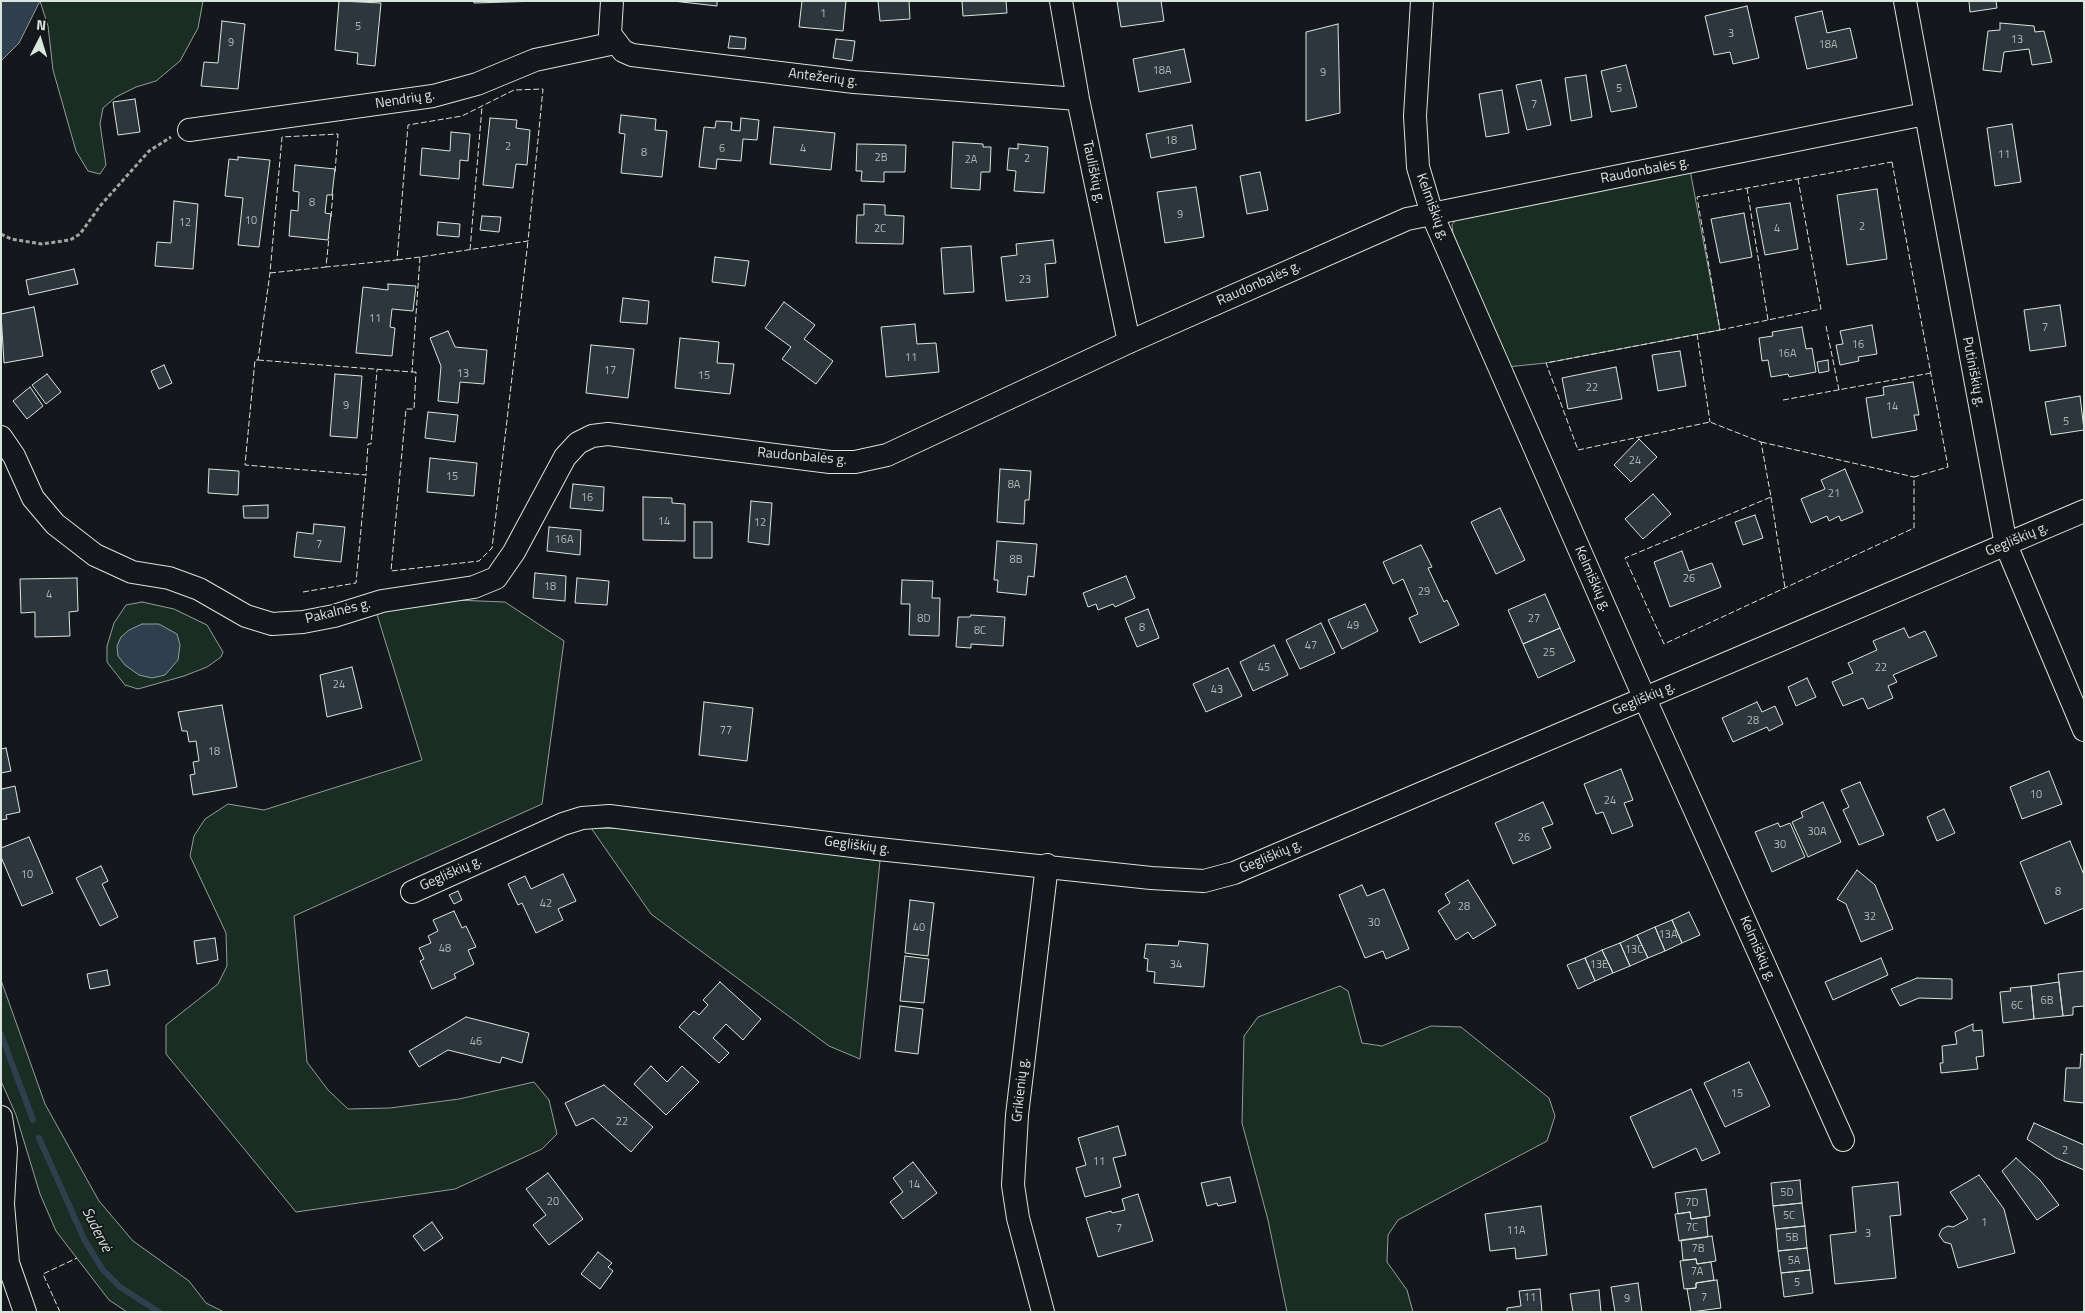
<!DOCTYPE html>
<meta charset="utf-8">
<style>
body{margin:0}
#map{position:relative;width:2085px;height:1313px;overflow:hidden;background:#14181c;font-family:"Titillium Web",sans-serif}
canvas{display:block}
.frame{position:absolute;inset:0;border:2px solid #d8e6dc;pointer-events:none}
.north{position:absolute;left:15px;top:15px;width:50px;height:50px;-webkit-text-stroke:4px #14181c;paint-order:stroke;rotate:5deg;font-size:14px;font-weight:700;line-height:20px;text-align:center;color:#d8e6dc}
.north::after{content:'';display:block;margin:auto;width:18px;height:22px;background:#d8e6dc;clip-path:polygon(50% 0,100% 100%,50% 72%,0 100%)}
</style>
<div id="map">
<canvas width="2085" height="1313"></canvas>
<div class="frame"></div>
<div class="north">N</div>
</div>
<script>
const ctx = document.querySelector('canvas').getContext('2d');
ctx.lineJoin = 'round';
function fill(path, color) { ctx.fillStyle = color; ctx.fill(path, 'evenodd'); }
const shape = rows => new Path2D(rows.map(r => 'M' + r).join(''));
function stroke(path, color, width, dash) { ctx.strokeStyle = color; ctx.lineWidth = width; ctx.lineCap = dash ? 'butt' : 'round'; ctx.setLineDash(dash || []); ctx.stroke(path); }
function label(font, color, halo, rows, align = 'center') {
  ctx.font = font + ' "Titillium Web",sans-serif'; ctx.lineWidth = 4; ctx.setLineDash([]); ctx.textBaseline = 'middle'; ctx.strokeStyle = halo; ctx.fillStyle = color; for (const [text, x, y, turn = 0] of rows) {
    ctx.save(); ctx.translate(x, y); ctx.rotate((+turn || 0) * Math.PI / 180); ctx.textAlign = isNaN(turn) ? turn : align; if (halo) ctx.strokeText(text, 0, 0); ctx.fillText(text, 0, 0); ctx.restore();
  }
}
const green = shape([
 [40,1,203,1,198,28,180,61,156,81,136,87,116,97,103,108,100,124,106,165,100,174,88,171,76,151,53,70,48,26,40,1],
 [1690,170,1720,330,1546,363,1507,367,1453,233,1452,225,1457,218,1690,170],
 [455,600,505,602,564,641,542,804,294,916,307,1062,328,1090,348,1109,390,1108,459,1099,534,1082,549,1100,557,1134,542,1149,455,1189,296,1212,166,1054,166,1025,218,984,227,966,226,933,190,856,194,836,205,819,228,804,264,810,422,760,375,608,455,600],
 [142,602,174,609,207,625,223,652,221,657,207,667,184,676,138,689,125,685,107,662,107,646,114,623,126,605,142,602],
 [591,828,650,829,880,861,860,1059,829,1046,651,914,591,828],
 [1,980,45,1104,99,1201,133,1241,189,1281,206,1303,224,1312,127,1312,109,1300,56,1231,40,1194,16,1115,1,1081,1,980],
 [1340,986,1348,991,1362,1043,1382,1046,1431,1026,1461,1027,1549,1098,1555,1116,1547,1141,1398,1220,1388,1235,1387,1262,1407,1290,1413,1312,1287,1312,1268,1220,1242,1123,1244,1036,1258,1017,1340,986]
]);
fill(green, '#1a2d24');
stroke(green, '#939e99', 1);
const water = shape([
 [1,1,40,1,19,43,1,61,1,1],
 [142,624,159,624,177,634,180,645,178,660,165,675,152,678,139,675,125,665,118,656,117,646,121,637,129,630,142,624]
]);
fill(water, '#2f3f4d');
stroke(water, '#939e99', 1);
stroke(shape([
 [1,1034,33,1120],
 [39,1138,85,1241,103,1270,120,1287,159,1312]
]), '#2f3f4d', 6);
const building = shape([
 [339,1,381,3,375,66,357,64,358,53,335,50,339,1],
 [474,1,541,1,474,3,474,1],
 [673,1,717,1,717,6,673,1],
 [802,1,846,1,843,31,799,27,802,1],
 [878,1,909,1,910,19,880,21,878,1],
 [962,1,1006,1,1007,13,963,16,962,1],
 [1117,1,1161,1,1164,21,1121,27,1117,1],
 [1969,1,1996,1,1997,8,1970,12,1969,1],
 [1747,6,1759,58,1733,64,1730,52,1714,55,1705,16,1747,6],
 [1822,11,1827,33,1850,28,1857,58,1807,69,1795,17,1822,11],
 [222,21,245,24,238,89,201,86,204,62,218,63,222,21],
 [2000,23,2034,26,2035,32,2044,31,2052,62,2032,65,2029,49,2004,52,2001,72,1983,70,1988,31,2000,30,2000,23],
 [1338,24,1340,113,1306,121,1306,32,1338,24],
 [730,36,746,38,745,49,728,48,730,36],
 [836,39,855,41,852,61,833,58,836,39],
 [1184,49,1191,82,1139,92,1133,59,1184,49],
 [1626,65,1637,107,1611,112,1601,71,1626,65],
 [1586,75,1592,117,1571,121,1565,78,1586,75],
 [1541,80,1551,125,1527,130,1516,85,1541,80],
 [1502,90,1509,133,1486,137,1479,94,1502,90],
 [135,99,140,132,118,135,113,102,135,99],
 [621,115,656,119,655,130,667,131,662,177,621,173,625,134,619,133,621,115],
 [490,118,517,120,516,128,530,130,527,165,516,164,513,188,483,185,490,118],
 [741,118,759,120,757,140,743,139,741,161,717,159,716,169,699,167,704,127,715,128,716,121,732,122,731,130,740,131,741,118],
 [2012,124,2021,182,1995,186,1987,128,2012,124],
 [1192,125,1196,149,1151,158,1146,134,1192,125],
 [774,127,835,133,831,170,770,164,774,127],
 [451,132,470,134,468,161,460,160,459,179,420,175,422,148,450,151,451,132],
 [953,142,983,144,983,147,991,147,990,172,981,172,980,190,951,188,953,142],
 [857,144,906,145,905,172,884,172,884,182,861,181,862,171,856,171,857,144],
 [1018,144,1048,147,1044,193,1014,191,1016,171,1007,170,1009,148,1018,149,1018,144],
 [238,157,270,160,259,247,238,245,243,198,225,196,229,159,238,160,238,157],
 [295,165,335,169,332,195,327,195,325,213,331,214,328,240,289,236,291,210,298,211,299,192,293,191,295,165],
 [1260,172,1268,210,1247,214,1240,176,1260,172],
 [1196,187,1204,237,1165,243,1157,192,1196,187],
 [1877,189,1887,259,1847,265,1837,195,1877,189],
 [174,201,198,204,193,269,155,266,157,242,171,243,174,201],
 [1790,203,1798,249,1765,255,1756,208,1790,203],
 [864,204,885,205,885,215,904,216,903,244,856,243,857,215,864,215,864,204],
 [1744,213,1752,257,1720,263,1711,219,1744,213],
 [482,216,501,217,499,232,480,230,482,216],
 [438,222,460,224,459,237,437,235,438,222],
 [1053,240,1056,263,1045,264,1048,297,1006,301,1001,257,1017,255,1016,244,1053,240],
 [971,246,974,292,944,294,941,248,971,246],
 [715,257,749,261,745,286,712,282,715,257],
 [74,269,78,284,29,295,26,280,74,269],
 [388,284,416,286,413,311,392,309,390,327,395,328,392,356,356,353,363,287,388,290,388,284],
 [623,298,649,301,647,324,620,322,623,298],
 [784,302,815,325,804,339,833,361,816,384,782,359,791,347,765,328,784,302],
 [2060,305,2066,346,2030,351,2024,310,2060,305],
 [34,307,43,356,4,363,1,314,34,307],
 [915,324,917,344,936,343,939,372,886,377,881,327,915,324],
 [1872,325,1877,354,1858,357,1859,361,1840,365,1836,345,1843,344,1840,331,1872,325],
 [1802,327,1806,349,1812,348,1816,372,1789,377,1788,374,1771,377,1768,360,1762,361,1759,338,1773,336,1772,332,1802,327],
 [448,331,455,347,487,350,484,384,460,382,458,403,438,401,441,366,430,338,448,331],
 [680,338,719,342,717,363,734,364,730,394,675,388,680,338],
 [591,345,634,349,628,398,586,393,591,345],
 [1680,351,1686,386,1658,391,1652,355,1680,351],
 [1828,360,1829,371,1819,373,1817,362,1828,360],
 [164,365,172,383,159,389,151,371,164,365],
 [1616,367,1622,399,1568,409,1562,378,1616,367],
 [47,374,61,392,46,404,32,385,47,374],
 [335,374,362,376,357,438,330,436,335,374],
 [1913,382,1919,415,1914,415,1917,430,1872,438,1866,398,1884,395,1883,387,1913,382],
 [30,387,43,406,27,419,13,401,30,387],
 [2080,396,2084,430,2051,435,2045,402,2080,396],
 [428,412,458,415,455,442,425,438,428,412],
 [1639,439,1657,457,1631,482,1614,465,1639,439],
 [430,458,477,463,474,496,427,492,430,458],
 [209,469,239,471,238,495,208,493,209,469],
 [1000,469,1031,471,1029,500,1025,500,1024,524,997,522,1000,469],
 [1845,469,1863,512,1841,521,1839,516,1829,521,1827,516,1811,523,1801,499,1825,489,1821,480,1845,469],
 [573,484,604,487,603,511,570,508,573,484],
 [1653,494,1671,514,1643,539,1625,519,1653,494],
 [643,497,672,498,672,503,685,504,685,541,643,540,643,497],
 [751,501,772,503,769,545,748,542,751,501],
 [268,505,268,518,244,518,243,506,268,505],
 [1500,508,1525,560,1496,574,1471,522,1500,508],
 [1755,515,1763,538,1743,545,1735,522,1755,515],
 [694,522,712,522,712,558,694,558,694,522],
 [314,524,345,527,341,562,294,557,297,532,313,534,314,524],
 [549,527,581,530,580,555,547,551,549,527],
 [997,541,1037,544,1034,577,1028,576,1026,595,997,592,998,580,994,580,997,541],
 [1421,545,1432,567,1428,568,1444,602,1447,600,1459,625,1420,643,1409,618,1418,614,1403,579,1393,584,1383,562,1421,545],
 [1682,551,1689,571,1712,563,1721,587,1670,607,1654,562,1682,551],
 [535,573,566,576,565,601,533,598,535,573],
 [1126,576,1135,598,1115,607,1113,604,1098,610,1096,604,1088,607,1083,593,1126,576],
 [77,578,78,611,69,612,70,636,35,637,35,612,21,613,20,579,77,578],
 [577,578,609,581,607,605,575,603,577,578],
 [902,580,933,581,932,598,940,598,939,636,909,635,910,604,901,604,902,580],
 [1545,594,1560,628,1523,644,1508,610,1545,594],
 [1365,604,1378,631,1342,649,1328,620,1365,604],
 [1148,609,1159,638,1137,647,1125,618,1148,609],
 [971,615,1005,617,1003,646,971,644,971,648,956,647,958,617,970,617,971,615],
 [1321,623,1335,653,1300,669,1286,640,1321,623],
 [1560,628,1575,661,1538,678,1523,644,1560,628],
 [1904,628,1909,638,1925,631,1937,656,1893,675,1897,682,1888,686,1893,698,1868,709,1863,698,1843,706,1832,682,1853,673,1848,663,1877,650,1873,641,1904,628],
 [1274,645,1288,675,1253,691,1240,662,1274,645],
 [352,667,362,708,327,717,320,675,352,667],
 [1228,668,1242,696,1206,712,1193,684,1228,668],
 [1807,678,1816,697,1796,706,1788,687,1807,678],
 [704,702,753,708,747,761,699,755,704,702],
 [1757,702,1762,712,1775,706,1783,724,1769,731,1767,727,1733,742,1722,718,1757,702],
 [222,705,237,787,193,795,190,775,195,774,193,762,199,761,196,741,189,742,187,731,182,731,178,712,222,705],
 [6,748,11,771,1,773,1,749,6,748],
 [1621,769,1633,800,1624,803,1633,826,1612,834,1603,812,1596,814,1584,784,1621,769],
 [2049,771,2062,804,2022,819,2010,787,2049,771],
 [1860,782,1884,835,1859,845,1843,810,1849,807,1841,790,1860,782],
 [1,785,2,789,15,786,20,812,6,815,7,819,1,820,1,785],
 [1543,802,1553,824,1542,828,1551,848,1513,864,1495,823,1543,802],
 [1823,802,1841,842,1808,857,1792,822,1803,817,1801,812,1823,802],
 [1944,809,1955,833,1937,841,1927,817,1944,809],
 [1778,823,1780,827,1790,823,1805,857,1772,872,1755,832,1778,823],
 [29,837,53,893,22,906,1,857,1,848,29,837],
 [2070,841,2084,875,2084,908,2045,924,2020,862,2070,841],
 [101,866,108,881,102,884,118,917,100,926,76,878,101,866],
 [1857,870,1875,885,1893,929,1861,942,1846,904,1837,899,1857,870],
 [563,874,576,901,558,909,563,920,536,933,522,903,518,905,508,884,525,876,531,889,563,874],
 [1468,880,1496,925,1473,939,1468,932,1456,940,1438,911,1450,903,1445,894,1468,880],
 [1362,885,1367,896,1384,889,1409,949,1386,959,1383,951,1365,958,1339,895,1362,885],
 [458,891,462,900,454,904,449,895,458,891],
 [910,900,934,903,928,956,905,953,910,900],
 [454,911,462,928,466,926,476,947,468,950,474,964,454,974,456,978,432,989,420,961,424,959,419,948,431,943,428,936,438,931,433,920,454,911],
 [1689,912,1700,935,1682,943,1672,920,1689,912],
 [1672,920,1682,943,1665,951,1655,927,1672,920],
 [1655,927,1665,951,1648,958,1637,935,1655,927],
 [1637,935,1648,958,1630,966,1620,943,1637,935],
 [215,938,218,960,197,964,194,941,215,938],
 [1179,941,1208,944,1204,987,1154,983,1155,972,1147,971,1148,959,1144,958,1146,944,1178,946,1179,941],
 [1620,943,1630,966,1613,973,1602,950,1620,943],
 [1602,950,1613,973,1595,981,1585,958,1602,950],
 [905,956,929,959,924,1003,900,1001,905,956],
 [1585,958,1595,981,1578,989,1567,965,1585,958],
 [1881,958,1888,975,1833,1000,1825,982,1881,958],
 [107,970,110,985,90,989,87,974,107,970],
 [2084,971,2084,1006,2073,1007,2073,1015,2063,1016,2058,974,2084,971],
 [1917,978,1952,979,1952,999,1919,998,1900,1006,1891,989,1917,978],
 [720,982,761,1019,743,1040,726,1024,713,1038,729,1053,719,1063,679,1027,694,1011,699,1015,708,1005,703,1000,720,982],
 [2059,982,2063,1016,2034,1019,2031,986,2059,982],
 [2031,986,2034,1019,2003,1023,2000,992,2011,991,2010,988,2031,986],
 [900,1006,923,1009,918,1054,895,1051,900,1006],
 [466,1017,529,1033,522,1063,502,1057,500,1063,448,1050,419,1067,409,1051,466,1017],
 [1973,1024,1973,1031,1982,1030,1984,1056,1976,1057,1978,1069,1941,1073,1940,1063,1943,1063,1942,1046,1957,1044,1955,1032,1973,1024],
 [2081,1054,2084,1055,2084,1103,2064,1101,2066,1068,2080,1068,2081,1054],
 [1749,1062,1770,1106,1725,1127,1704,1083,1749,1062],
 [651,1066,667,1082,682,1066,699,1082,666,1115,634,1084,651,1066],
 [604,1085,653,1127,631,1152,593,1118,576,1126,565,1103,604,1085],
 [1691,1089,1720,1153,1702,1161,1696,1148,1653,1168,1630,1117,1691,1089],
 [2034,1123,2084,1145,2084,1170,2056,1158,2027,1139,2034,1123],
 [1118,1126,1126,1155,1113,1158,1121,1187,1085,1197,1076,1168,1086,1165,1078,1138,1118,1126],
 [2016,1158,2040,1180,2059,1205,2037,1220,2002,1171,2016,1158],
 [913,1162,937,1193,903,1219,890,1202,903,1192,893,1178,913,1162],
 [548,1173,583,1219,549,1245,533,1225,546,1215,526,1189,548,1173],
 [1979,1175,2004,1209,2015,1253,1958,1268,1951,1244,1944,1242,1939,1235,1942,1229,1948,1226,1953,1227,1968,1219,1950,1192,1979,1175],
 [1230,1177,1236,1202,1218,1206,1217,1203,1207,1206,1201,1183,1230,1177],
 [1800,1180,1802,1203,1773,1206,1771,1183,1800,1180],
 [1898,1182,1901,1215,1890,1216,1896,1278,1835,1284,1830,1235,1856,1232,1852,1187,1898,1182],
 [1706,1189,1710,1216,1691,1219,1690,1212,1678,1214,1675,1193,1706,1189],
 [1138,1194,1153,1241,1098,1257,1086,1218,1111,1211,1112,1213,1125,1210,1122,1199,1138,1194],
 [1802,1203,1805,1226,1776,1229,1773,1206,1802,1203],
 [1541,1206,1547,1255,1516,1259,1515,1248,1490,1251,1485,1214,1541,1206],
 [1690,1212,1691,1219,1706,1217,1708,1237,1679,1241,1675,1214,1690,1212],
 [432,1222,443,1238,424,1251,413,1236,432,1222],
 [1805,1226,1807,1248,1778,1251,1776,1229,1805,1226],
 [1712,1236,1716,1261,1697,1264,1696,1259,1683,1260,1681,1240,1712,1236],
 [1807,1248,1810,1270,1781,1273,1778,1251,1807,1248],
 [598,1252,612,1263,608,1267,613,1271,600,1289,581,1274,598,1252],
 [1696,1259,1697,1264,1711,1262,1714,1280,1696,1283,1696,1288,1684,1289,1680,1261,1696,1259],
 [1810,1270,1813,1293,1784,1297,1781,1273,1810,1270],
 [1717,1280,1721,1308,1691,1312,1687,1289,1696,1288,1696,1283,1717,1280],
 [1638,1283,1642,1312,1615,1312,1611,1287,1638,1283],
 [1540,1289,1542,1312,1507,1312,1507,1308,1521,1306,1519,1291,1540,1289],
 [1599,1290,1601,1312,1573,1312,1570,1294,1599,1290]
]);
fill(building, '#2c363c');
stroke(building, '#d8e6dc', 1);
const minor = shape([
 [612,1,610,34,623,51,632,55,854,82,1078,99],
 [1061,1,1078,99,1129,342],
 [1422,1,1415,116,1418,167,1432,214,1645,699,1843,1140],
 [1905,1,2006,545,2084,730],
 [189,130,433,96,477,84,535,60,615,43],
 [1,437,14,456,33,498,55,524,95,555,132,572,169,578,199,589,246,616,272,624,303,622,334,616,382,601,474,587,496,578,514,552,565,457,578,443,592,436,608,434,830,462,855,462,887,455,1129,342,1407,219,1925,114],
 [412,892,563,824,582,818,609,816,869,848,1151,878,1204,881,1234,873,2084,511],
 [1,1117,6,1149,3,1204,8,1263,25,1312],
 [1043,1312,1018,1218,1013,1185,1017,1115,1047,865]
]);
stroke(minor, '#d8e6dc', 24);
stroke(shape([
 [1,234,11,239,42,244,70,240,80,234,100,206,149,151,171,137]
]), '#9da8a2', 3, [4, 2.5]);
stroke(minor, '#14181c', 22);
stroke(shape([
 [1892,162,1948,467,1914,477,1914,528,1664,644,1625,558,1771,497,1761,442,1710,422,1578,450,1546,363,1720,330,1697,197,1892,162],
 [335,172,338,134,282,137,270,273,258,360,255,360,245,465,366,475,368,444,371,444,377,370],
 [1747,188,1768,320],
 [331,217,333,192],
 [470,250,482,107],
 [397,260,420,257],
 [270,273,326,267],
 [1826,326,1839,390],
 [1720,330,1821,309,1798,179],
 [1697,334,1710,422],
 [258,360,412,372,420,257,528,241,543,89,514,90,462,116,408,125,397,260,326,267,329,237],
 [412,372,416,372,414,409,406,409,391,571,479,561,492,548,528,241],
 [1783,400,1931,373],
 [1761,442,1914,477],
 [1771,497,1785,588],
 [303,592,356,583,366,475],
 [60,1312,43,1274,77,1258]
]), '#d8e6dc', 1, [6, 2.5]);
label('11px', '#adbab4', null, [
 ["1",823,14],
 ["5",358,27],
 ["3",1731,34],
 ["13",2017,40],
 ["9",231,43],
 ["18A",1828,45],
 ["18A",1162,71],
 ["9",1323,73],
 ["5",1619,89],
 ["7",1534,105],
 ["18",1171,141],
 ["2",508,147],
 ["6",722,149],
 ["4",803,149],
 ["8",644,153],
 ["11",2004,155],
 ["2B",881,158],
 ["2",1027,159],
 ["2A",971,160],
 ["8",312,203],
 ["9",1180,215],
 ["10",251,221],
 ["12",185,223],
 ["2",1862,227],
 ["2C",880,229],
 ["4",1777,229],
 ["23",1025,280],
 ["11",375,319],
 ["7",2045,328],
 ["16",1858,345],
 ["16A",1787,354],
 ["11",911,358],
 ["17",610,371],
 ["13",463,374],
 ["15",704,376],
 ["22",1592,388],
 ["9",346,406],
 ["14",1892,407],
 ["5",2066,422],
 ["24",1635,461],
 ["15",452,477],
 ["8A",1014,485],
 ["21",1834,494],
 ["16",587,498],
 ["14",664,522],
 ["12",760,523],
 ["16A",564,540],
 ["7",319,545],
 ["8B",1016,560],
 ["26",1689,579],
 ["18",550,587],
 ["29",1424,592],
 ["4",49,595],
 ["8D",924,619],
 ["27",1534,619],
 ["49",1353,626],
 ["8",1142,628],
 ["8C",980,631],
 ["47",1311,646],
 ["25",1549,653],
 ["45",1264,668],
 ["22",1881,668],
 ["24",339,685],
 ["43",1217,690],
 ["28",1753,721],
 ["77",726,731],
 ["18",214,752],
 ["10",2036,795],
 ["24",1610,801],
 ["30A",1817,832],
 ["26",1524,838],
 ["30",1780,845],
 ["10",27,875],
 ["8",2058,892],
 ["42",546,904],
 ["28",1464,907],
 ["32",1870,917],
 ["30",1374,923],
 ["40",919,928],
 ["13A",1668,935],
 ["48",445,949],
 ["13C",1634,950],
 ["34",1176,965],
 ["13E",1599,965],
 ["6B",2047,1001],
 ["6C",2017,1006],
 ["46",476,1042],
 ["15",1737,1094],
 ["22",622,1122],
 ["2",2065,1151],
 ["11",1099,1162],
 ["14",914,1185],
 ["5D",1787,1193],
 ["20",553,1202],
 ["7D",1692,1203],
 ["5C",1789,1216],
 ["1",1984,1223],
 ["7C",1692,1228],
 ["7",1119,1229],
 ["11A",1516,1231],
 ["3",1868,1234],
 ["5B",1792,1238],
 ["7B",1698,1249],
 ["5A",1794,1261],
 ["7A",1697,1272],
 ["5",1797,1283],
 ["11",1530,1298],
 ["7",1704,1298],
 ["9",1627,1299]
]);
label('14px', '#d8e6dc', '#14181c', [
 ["Antežerių g.",823,78,7],
 ["Nendrių g.",405,100,-9],
 ["Raudonbalės g.",1645,171,-11],
 ["Tauliškių g.",1093,172,78],
 ["Kelmiškių g.",1432,207,70],
 ["Raudonbalės g.",1259,284,-24],
 ["Putiniškių g.",1973,372,79],
 ["Raudonbalės g.",802,457,5],
 ["Gegliškių g.",2017,540,-23],
 ["Kelmiškių g.",1592,579,66],
 ["Pakalnės g.",338,612,-14],
 ["Gegliškių g.",1644,699,-23],
 ["Gegliškių g.",857,846,7],
 ["Gegliškių g.",1271,857,-23],
 ["Gegliškių g.",451,874,-24],
 ["Kelmiškių g.",1757,949,66],
 ["Grikienių g.",1021,1090,-84]
]);
label('italic 15px', '#d8e6dc', '#14181c', [
 ["Sudervė",96,1230,63]
]);
</script>
